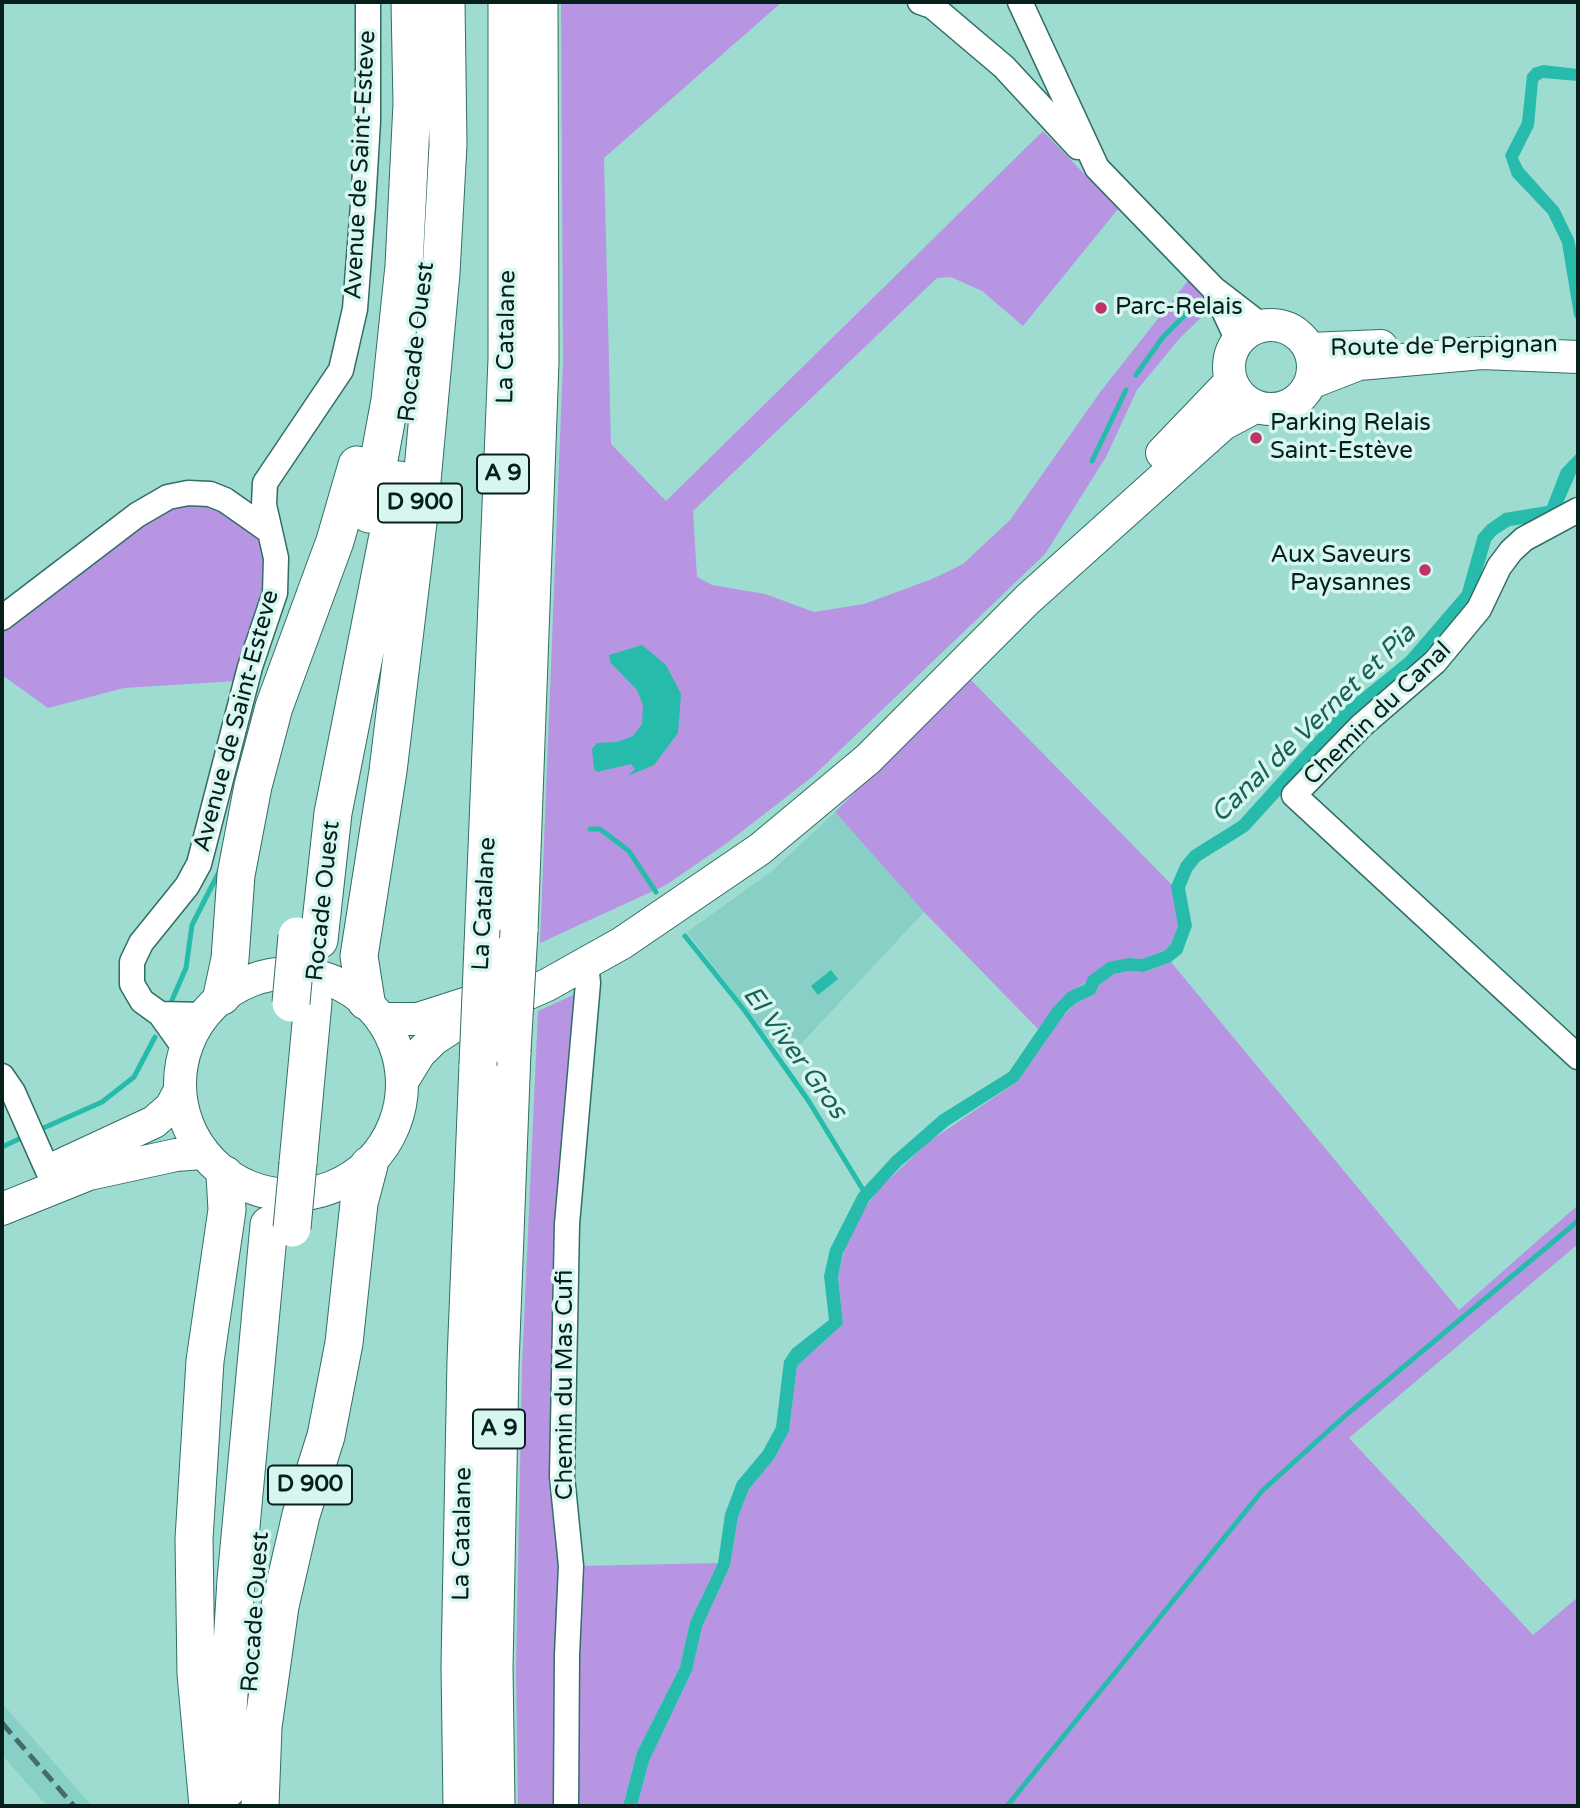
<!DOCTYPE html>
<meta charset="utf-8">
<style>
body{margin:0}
#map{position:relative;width:1580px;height:1808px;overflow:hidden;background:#9edcd2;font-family:"Varela Round",sans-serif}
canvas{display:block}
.frame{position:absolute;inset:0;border:4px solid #061f1c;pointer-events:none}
</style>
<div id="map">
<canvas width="1580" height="1808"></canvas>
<div class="frame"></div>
</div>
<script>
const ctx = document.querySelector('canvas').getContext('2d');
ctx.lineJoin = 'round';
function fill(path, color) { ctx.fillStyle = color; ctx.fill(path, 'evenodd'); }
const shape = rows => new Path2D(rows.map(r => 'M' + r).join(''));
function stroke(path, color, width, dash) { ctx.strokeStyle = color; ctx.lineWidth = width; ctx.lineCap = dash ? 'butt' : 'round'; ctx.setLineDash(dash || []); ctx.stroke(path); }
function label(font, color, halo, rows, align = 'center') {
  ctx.font = font + ' "Varela Round",sans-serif'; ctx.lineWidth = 7; ctx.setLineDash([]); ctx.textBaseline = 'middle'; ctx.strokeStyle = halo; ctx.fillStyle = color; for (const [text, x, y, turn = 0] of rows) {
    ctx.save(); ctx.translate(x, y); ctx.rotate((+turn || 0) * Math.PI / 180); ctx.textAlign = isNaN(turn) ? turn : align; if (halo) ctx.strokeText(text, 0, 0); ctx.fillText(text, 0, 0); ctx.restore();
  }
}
fill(shape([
 [835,812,924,912,786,1060,687,932,772,871],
 [2,1702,3,1704,92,1806,47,1806,2,1755]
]), '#88d0c6');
fill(shape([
 [561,2,782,2,604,158,611,444,666,501,1043,131,1118,209,1023,326,982,291,951,277,937,278,693,511,697,577,712,585,765,594,814,612,864,604,932,579,963,564,1010,520,1101,391,1190,278,1215,304,1179,339,1137,390,1106,457,1045,554,812,777,727,843,666,885,540,943,563,362],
 [208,504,260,533,266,559,265,591,237,681,124,688,48,708,2,675,2,630,142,523,172,506],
 [969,678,1172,885,1178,926,1171,944,1164,951,1142,959,1129,958,1069,992,1038,1029,924,912,835,812],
 [1171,962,1459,1310,1578,1205,1578,1244,1349,1438,1533,1635,1578,1597,1578,1806,637,1806,649,1760,692,1671,702,1627,730,1566,738,1517,749,1489,774,1459,789,1431,797,1366,843,1324,838,1277,847,1239,858,1219,876,1192,927,1143,1018,1081,1055,1028,1053,1026,1076,1003,1095,994,1099,985,1114,974,1129,971,1144,972],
 [580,992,558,1806,518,1806,516,1668,522,1366,538,1011],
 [718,1563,690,1622,680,1667,637,1752,623,1806,574,1806,580,1566]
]), '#b795e3');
fill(shape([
 [1543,65,1578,69,1578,81,1543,78,1538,81,1534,126,1518,158,1523,168,1559,208,1574,239,1578,258,1578,323,1574,315,1562,243,1548,214,1512,176,1505,155,1522,122,1527,75,1533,68],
 [1578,452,1578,469,1560,510,1544,521,1510,526,1496,535,1491,541,1474,599,1416,667,1346,723,1248,831,1200,861,1192,871,1185,888,1192,926,1182,953,1171,962,1144,972,1129,971,1114,974,1099,985,1095,994,1076,1003,1066,1012,1018,1081,948,1126,901,1166,869,1201,843,1253,838,1277,843,1324,797,1366,789,1431,774,1459,749,1489,738,1517,730,1566,702,1627,692,1671,649,1761,637,1806,623,1806,637,1752,680,1667,690,1622,718,1563,725,1514,737,1482,763,1451,776,1427,784,1361,792,1349,829,1320,824,1276,830,1249,858,1194,892,1157,940,1115,1009,1072,1052,1009,1068,992,1085,984,1088,977,1108,962,1129,958,1142,959,1164,951,1171,944,1178,926,1171,886,1181,863,1191,851,1239,821,1337,713,1406,657,1462,592,1478,535,1487,525,1504,513,1547,506,1561,470],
 [642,645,666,665,681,694,678,733,654,765,628,776,635,769,631,764,597,772,594,769,592,749,597,743,617,742,633,736,642,724,643,705,637,690,610,662,609,655],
 [831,970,838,979,818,995,811,986]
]), '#27bbab');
stroke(shape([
 [1136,375,1163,337,1200,300],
 [1092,461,1126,390],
 [590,829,600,829,629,851,656,892],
 [685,936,745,1011,808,1100,865,1193],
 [172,1000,186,968,192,925,220,870],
 [39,1130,102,1102,134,1077,155,1037],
 [2,1147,21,1138],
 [1007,1806,1262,1491,1346,1415,1578,1221]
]), '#27bbab', 5);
const minor = shape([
 [920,2,932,6,1004,67,1078,147],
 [1020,2,1097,168,1214,289,1262,326],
 [1214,289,1238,341],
 [1578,510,1524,539,1511,551,1499,567,1479,609,1435,662,1361,726,1294,795,1578,1057],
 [2,618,137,515,168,497,188,493,210,494,225,500,269,531],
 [160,1014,204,1015],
 [185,1049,160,1014,142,1001,132,984,132,962,141,943,187,886,199,864,250,667,275,593,276,558,264,505,265,483,341,370,355,309,363,205,368,121,368,2],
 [2,1076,13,1092,48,1171],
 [566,1806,567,1655,571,1566,562,1476,567,1224,588,983,586,964]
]);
const major = shape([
 '1229 367a42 42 0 1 1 84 0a42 42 0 1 1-84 0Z',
 [1310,349,1381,346],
 [1310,383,1359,364,1482,353,1578,357],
 [1162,453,1231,381],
 '180 1084a111 111 0 1 1 222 0a111 111 0 1 1-222 0Z',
 [382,1019,418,1019,471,1002],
 [403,1080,419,1054,434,1039,454,1026,547,985,622,943,760,849,868,759,1028,599,1223,424,1255,407],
 [55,1168,154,1122,171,1107,179,1092],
 [2,1209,89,1174,176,1155,202,1153]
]);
const highway = shape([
 [369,514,390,400,404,266,412,104,410,2],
 [519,931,540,362,539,2],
 [319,940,333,813,399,480],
 [483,946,507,359,507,2],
 [222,996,230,959,236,875,253,786,274,707,335,541,357,465],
 [366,1001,359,956,388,771,419,514,441,273,448,145,446,2],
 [298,1163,313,1002],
 [227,1789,228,1710,236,1580,269,1225],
 [208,1806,196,1674,194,1539,205,1361,227,1210,225,1175],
 [260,1806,263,1727,280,1606,301,1515,326,1436,344,1343,359,1203,369,1165],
 [462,1806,460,1666,466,1360,478,1065],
 [496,1806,494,1668,500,1365,512,1051]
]);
stroke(minor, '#316e66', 27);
stroke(major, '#316e66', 34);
stroke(highway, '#316e66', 39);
stroke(minor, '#fff', 24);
stroke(major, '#fff', 32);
stroke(highway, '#fff', 37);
stroke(shape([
 [2,1723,74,1806]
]), '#446d67', 5, [14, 7]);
const highwayBridge = shape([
 [291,1003,297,936],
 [512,1051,519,931],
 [478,1065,483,946],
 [292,1228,298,1163]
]);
stroke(highwayBridge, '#316e66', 39, []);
stroke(highwayBridge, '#fff', 37);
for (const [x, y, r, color] of [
 [1101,308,7,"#bf3365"],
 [1256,438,7,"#bf3365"],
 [1425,570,7,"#bf3365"]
]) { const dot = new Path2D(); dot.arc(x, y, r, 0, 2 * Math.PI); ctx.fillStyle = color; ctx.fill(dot); stroke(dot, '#d7f6f0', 2.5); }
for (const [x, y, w] of [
 [503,474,52],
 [420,503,84],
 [499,1429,52],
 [310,1485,84]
]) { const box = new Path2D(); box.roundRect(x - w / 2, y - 19.5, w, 39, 5); ctx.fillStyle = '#d7f6f0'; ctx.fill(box); stroke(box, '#061f1c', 2); }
label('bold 23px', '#061f1c', null, [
 ["A 9",503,474],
 ["D 900",420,503],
 ["A 9",499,1429],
 ["D 900",310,1485]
]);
label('24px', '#061f1c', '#d7f6f0', [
 ["Avenue de Saint-Esteve",361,165,-87],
 ["La Catalane",507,337,-89],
 ["Rocade Ouest",417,342,-83],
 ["Route de Perpignan",1444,347,-1],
 ["Chemin du Canal",1378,714,-44],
 ["Avenue de Saint-Esteve",237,721,-75],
 ["Rocade Ouest",324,901,-84],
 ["La Catalane",485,904,-87],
 ["Chemin du Mas Cufi",566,1385,-90],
 ["La Catalane",463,1534,-89],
 ["Rocade Ouest",256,1612,-86]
]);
label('24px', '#061f1c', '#d7f6f0', [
 ["Parc-Relais",1115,308],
 ["Parking Relais",1270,424],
 ["Saint-Estève",1270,452],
 ["Aux Saveurs",1411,556,"right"],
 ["Paysannes",1411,584,"right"]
], 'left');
label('italic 26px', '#186259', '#d7f6f0', [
 ["Canal de Vernet et Pia",1314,724,-44],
 ["El Viver Gros",794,1053,54]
]);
</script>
